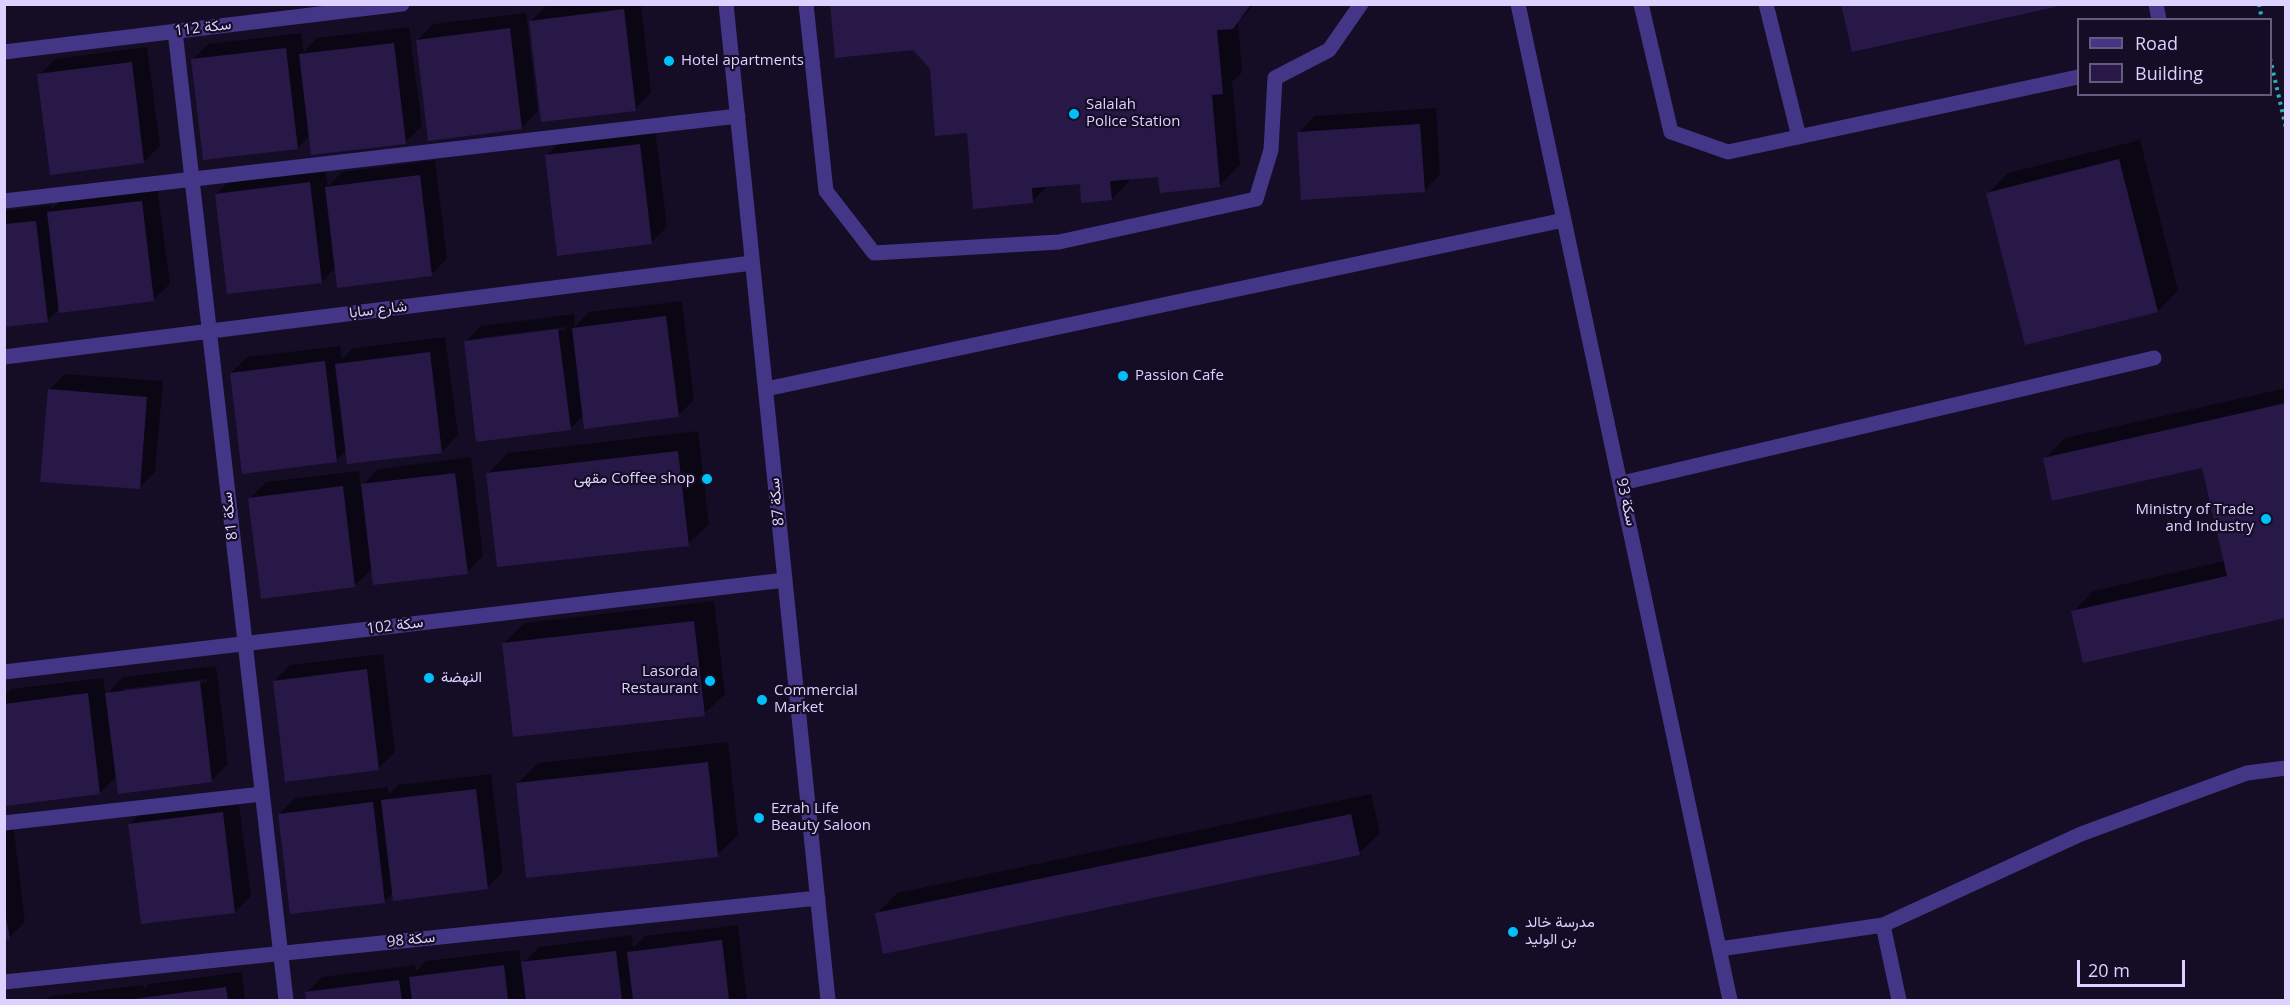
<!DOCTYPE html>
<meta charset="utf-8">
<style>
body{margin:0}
#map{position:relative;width:2290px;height:1005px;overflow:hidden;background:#150d25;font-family:"Open Sans",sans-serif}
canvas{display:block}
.frame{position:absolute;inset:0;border:6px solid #ddd1ff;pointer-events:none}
.legend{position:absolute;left:2077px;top:18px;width:195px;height:78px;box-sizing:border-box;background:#150d25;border:2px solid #655b7c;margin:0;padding:8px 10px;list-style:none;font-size:18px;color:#ddd1ff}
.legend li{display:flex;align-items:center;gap:12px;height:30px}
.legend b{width:30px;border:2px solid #655b7c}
.scale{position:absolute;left:2077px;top:960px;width:108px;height:27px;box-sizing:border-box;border:3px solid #ddd1ff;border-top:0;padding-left:8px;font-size:18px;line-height:21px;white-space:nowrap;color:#ddd1ff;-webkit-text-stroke:4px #150d25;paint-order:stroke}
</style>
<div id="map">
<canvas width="2290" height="1005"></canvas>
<div class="frame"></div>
<ul class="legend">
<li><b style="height:8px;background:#443686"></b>Road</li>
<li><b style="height:16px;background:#281847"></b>Building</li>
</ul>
<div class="scale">20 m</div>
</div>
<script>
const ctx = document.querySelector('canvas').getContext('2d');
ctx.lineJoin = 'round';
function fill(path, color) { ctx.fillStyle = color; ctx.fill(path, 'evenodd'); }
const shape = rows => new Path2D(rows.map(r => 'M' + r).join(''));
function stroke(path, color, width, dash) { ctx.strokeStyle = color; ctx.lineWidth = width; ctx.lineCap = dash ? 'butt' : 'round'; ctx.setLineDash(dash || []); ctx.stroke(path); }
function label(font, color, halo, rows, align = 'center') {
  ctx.font = font + ' "Open Sans",Vazirmatn,sans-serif'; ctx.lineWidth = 4.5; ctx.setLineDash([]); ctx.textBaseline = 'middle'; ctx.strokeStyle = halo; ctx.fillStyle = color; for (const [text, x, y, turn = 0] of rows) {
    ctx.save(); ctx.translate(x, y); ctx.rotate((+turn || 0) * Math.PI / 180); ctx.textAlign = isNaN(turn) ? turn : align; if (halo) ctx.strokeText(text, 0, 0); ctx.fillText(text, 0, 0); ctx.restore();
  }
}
fill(shape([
 [557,4,641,4,651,93,635,109,530,22,546,6],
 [832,4,1255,4,1238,22,1242,72,1232,82,1240,165,1219,186,1159,176,1133,177,1112,199,1081,183,1048,185,1032,202,968,131,932,68,914,49],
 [526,13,538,111,522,128,417,40,433,24],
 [409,27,422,126,406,142,310,135,298,148,192,60,208,44,301,33,304,52,317,38],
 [147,47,160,146,144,162,39,75,55,59],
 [1436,108,1440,174,1424,191,1298,133,1315,116],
 [655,128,667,227,651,243,546,156,562,140],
 [2140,140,2178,290,2158,311,1988,193,2008,173],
 [435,160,447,259,431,275,336,267,322,282,216,194,232,178,325,167,328,186,342,172],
 [157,186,170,284,153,300,60,308,48,320,4,325,4,211,51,205,52,209,64,197],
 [682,301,694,400,678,416,584,415,570,429,465,342,481,326,574,314,575,326,589,312],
 [565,327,566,330,481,341,481,338],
 [445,337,458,435,442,452,347,449,336,460,231,373,247,357,340,346,342,359,353,348],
 [65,374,163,381,155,472,139,488,49,390],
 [2286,388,2286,616,2073,612,2093,591,2225,561,2203,466,2044,459,2065,438],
 [698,431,709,524,688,544,488,473,508,453],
 [471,457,483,556,467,572,373,568,355,585,250,498,266,482,359,471,361,487,378,469],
 [714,601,725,694,704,714,504,643,525,623],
 [383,654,395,752,379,768,274,681,290,665],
 [216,666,228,764,212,780,117,776,100,793,7,804,4,782,4,696,11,689,103,678,106,695,123,677],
 [207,679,207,682,123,692,123,689],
 [728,742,738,835,717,855,518,783,538,763],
 [491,774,503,872,487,888,394,892,384,902,279,814,295,798,388,787,389,794,398,785],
 [1371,794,1380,833,1359,853,876,914,897,893],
 [238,797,251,896,235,912,130,824,146,808],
 [13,823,25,922,9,938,4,938,4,824],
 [738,925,747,1000,307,1000,306,993,322,977,415,965,416,972,426,961,519,950,521,965,539,947,632,935,633,948,645,936],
 [242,972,245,1000,46,1000,51,996,143,985,144,989,149,984]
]), '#0007');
fill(shape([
 [830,4,1251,4,1233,29,1217,30,1223,94,1212,95,1220,187,1160,193,1158,177,1110,181,1112,200,1081,203,1080,184,1032,188,1033,203,973,209,967,133,935,136,930,69,913,50,835,58],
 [1841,4,2064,4,2064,5,1852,52],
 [624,9,636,111,541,122,529,21],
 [510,28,522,129,428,141,416,40],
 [394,43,406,144,311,155,299,54],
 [286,48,298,149,203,160,191,59],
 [132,62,144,163,50,175,37,74],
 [1420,124,1425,192,1301,200,1297,132],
 [640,144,652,244,557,256,545,155],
 [2119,159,2158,312,2025,345,1986,193],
 [420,175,432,276,337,288,325,187],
 [310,182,322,283,227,294,215,194],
 [142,201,154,301,59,313,47,212],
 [36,221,48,322,4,327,4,224],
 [666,316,679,417,584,429,572,328],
 [558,329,571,430,476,442,464,341],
 [430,352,442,453,347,464,335,364],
 [325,361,337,462,242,474,230,373],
 [48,389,147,397,140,489,40,482],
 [2286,403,2286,618,2083,663,2071,611,2227,576,2202,468,2052,501,2043,458],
 [678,451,689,546,497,567,486,473],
 [455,473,468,574,373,585,361,484],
 [343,486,355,587,261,599,248,498],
 [694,621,705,716,513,737,502,643],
 [367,669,379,770,285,782,273,681],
 [200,681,212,782,118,794,105,693],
 [88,693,100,794,6,806,4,704],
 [708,762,718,857,526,878,516,783],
 [476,789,488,889,393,901,381,800],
 [373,802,385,903,290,914,278,814],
 [223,812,235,913,141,924,128,824],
 [1351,814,1360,855,883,954,875,913],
 [4,907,10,939,4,940],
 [722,940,729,1000,633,1000,627,952],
 [616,951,622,1000,526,1000,521,962],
 [504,965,508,1000,412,1000,409,977],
 [399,980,402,1000,306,1000,305,992],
 [226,987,228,1000,133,1000,133,999]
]), '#281847');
stroke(shape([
 [2259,4,2262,20],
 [2270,58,2286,128]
]), '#28b0bc', 4, [3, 4.5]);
stroke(shape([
 [806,4,826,191,874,253,1059,242,1256,199,1271,150,1275,78,1329,50,1361,4],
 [1641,4,1671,132,1728,152,2078,77],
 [1766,4,1799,137],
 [2156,4,2159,20],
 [4,201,738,116],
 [1622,483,2154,358],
 [4,823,262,794],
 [1883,925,1899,1000],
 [1720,949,1883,925,2081,834,2247,773,2286,768]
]), '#443686', 15);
stroke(shape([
 [726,4,828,1000],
 [1518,4,1730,1000],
 [175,31,286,1000],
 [4,52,402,4],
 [4,357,752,263],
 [766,389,1564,220],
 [4,672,785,580],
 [4,982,818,898]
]), '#443686', 15);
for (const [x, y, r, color] of [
 [669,61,6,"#00c0fc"],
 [1074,114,6,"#00c0fc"],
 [1123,376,6,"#00c0fc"],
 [707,479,6,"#00c0fc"],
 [2266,519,6,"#00c0fc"],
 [429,678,6,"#00c0fc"],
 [710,681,6,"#00c0fc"],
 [762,700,6,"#00c0fc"],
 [759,818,6,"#00c0fc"],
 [1513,932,6,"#00c0fc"]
]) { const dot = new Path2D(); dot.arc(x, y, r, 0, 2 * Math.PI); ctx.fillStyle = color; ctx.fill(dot); stroke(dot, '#150d25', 2); }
label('15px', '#ddd1ff', '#150d25', [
 ["سكة 112",203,28,-7],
 ["شارع سابا",378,310,-7],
 ["سكة 87",777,502,-96],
 ["سكة 93",1626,502,78],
 ["سكة 81",230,516,-97],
 ["سكة 102",395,626,-7],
 ["سكة 98",411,940,-6]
]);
label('15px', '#ddd1ff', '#150d25', [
 ["Hotel apartments",681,61],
 ["Salalah",1086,105],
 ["Police Station",1086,122],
 ["Passion Cafe",1135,376],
 ["مقهى Coffee shop",695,479,"right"],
 ["Ministry of Trade",2254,510,"right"],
 ["and Industry",2254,527,"right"],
 ["Lasorda",698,672,"right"],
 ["Restaurant",698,689,"right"],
 ["النهضة",441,678],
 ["Commercial",774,691],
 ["Market",774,708],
 ["Ezrah Life",771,809],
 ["Beauty Saloon",771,826],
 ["مدرسة خالد",1525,923],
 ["بن الوليد",1525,940]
], 'left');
</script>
